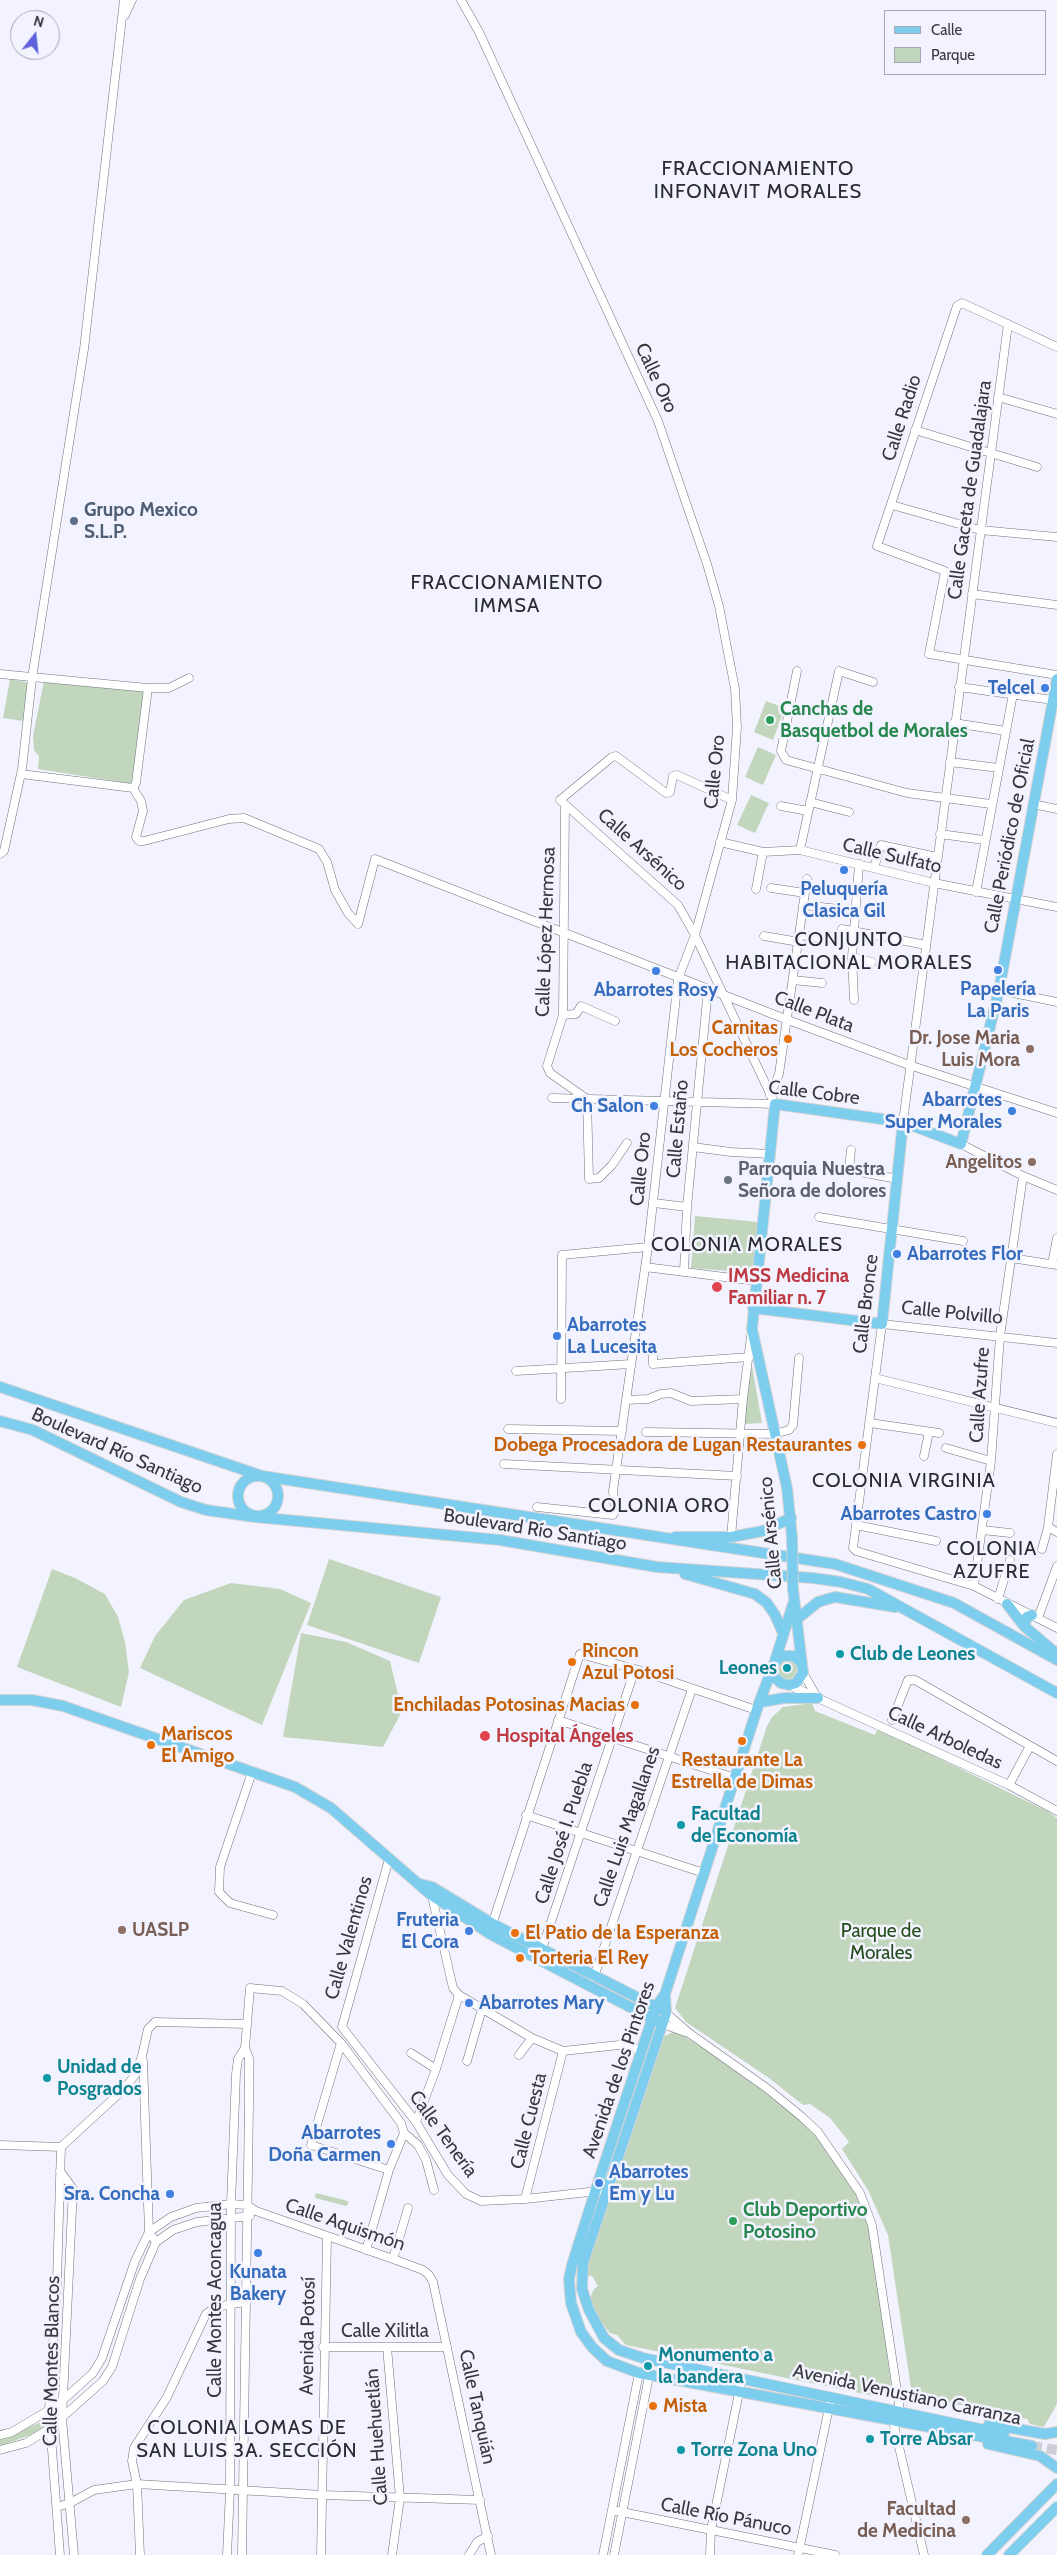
<!DOCTYPE html>
<meta charset="utf-8">
<style>
body{margin:0}
#map{position:relative;width:1057px;height:2555px;overflow:hidden;background:#f2f3fe;font-family:Cabin,sans-serif}
canvas{display:block}
.legend{position:absolute;left:884px;top:10px;width:162px;height:65px;box-sizing:border-box;background:#f2f3fe;border:1px solid #a8a8b1;margin:0;padding:6px 9px;list-style:none;font-size:15px;color:#38383d}
.legend li{display:flex;align-items:center;gap:10px;height:25px}
.legend b{width:25px;border:1px solid #a8a8b1}
.north{position:absolute;left:10px;top:10px;width:50px;height:50px;box-sizing:border-box;background:#f2f3fe;border:1px solid #a8a8b1;border-radius:50%;rotate:16deg;font-size:14px;font-weight:700;line-height:20px;text-align:center;color:#38383d}
.north::after{content:'';display:block;margin:auto;width:18px;height:22px;background:#5e61d9;clip-path:polygon(50% 0,100% 100%,50% 72%,0 100%)}
</style>
<div id="map">
<canvas width="1057" height="2555"></canvas>
<ul class="legend">
<li><b style="height:6px;background:#7dcdef"></b>Calle</li>
<li><b style="height:14px;background:#c2d6be"></b>Parque</li>
</ul>
<div class="north">N</div>
</div>
<script>
const ctx = document.querySelector('canvas').getContext('2d');
ctx.lineJoin = 'round';
function fill(path, color) { ctx.fillStyle = color; ctx.fill(path, 'evenodd'); }
const shape = rows => new Path2D(rows.map(r => 'M' + r).join(''));
function stroke(path, color, width, dash) { ctx.strokeStyle = color; ctx.lineWidth = width; ctx.lineCap = dash ? 'butt' : 'round'; ctx.setLineDash(dash || []); ctx.stroke(path); }
function label(font, color, halo, rows, align = 'center') {
  ctx.font = font + ' Cabin,sans-serif'; ctx.lineWidth = 5; ctx.setLineDash([]); ctx.textBaseline = 'middle'; ctx.strokeStyle = halo; ctx.fillStyle = color; for (const [text, x, y, turn = 0] of rows) {
    ctx.save(); ctx.translate(x, y); ctx.rotate((+turn || 0) * Math.PI / 180); ctx.textAlign = isNaN(turn) ? turn : align; if (halo) ctx.strokeText(text, 0, 0); ctx.fillText(text, 0, 0); ctx.restore();
  }
}
fill(shape([
 [10,679,30,683,23,721,3,718],
 [44,681,145,691,133,784,38,769,39,756,34,750,33,736],
 [766,701,785,708,773,740,754,732],
 [758,747,776,755,763,785,745,777],
 [751,795,769,803,755,833,737,825],
 [695,1216,758,1222,753,1273,691,1268],
 [752,1366,762,1423,744,1424,745,1398],
 [329,1559,441,1597,419,1663,307,1625],
 [52,1569,75,1578,105,1594,118,1617,125,1642,129,1672,121,1707,17,1667],
 [231,1583,280,1589,311,1603,262,1725,140,1668,155,1636,184,1600],
 [301,1633,346,1642,390,1661,402,1711,383,1747,283,1737],
 '777 1669a10 10 0 1 1 20 0a10 10 0 1 1-20 0Z',
 [812,1703,815,1711,875,1735,877,1730,920,1749,1047,1811,1057,1818,1057,2404,1044,2427,1030,2424,1027,2419,912,2395,888,2235,868,2190,842,2149,849,2142,830,2118,810,2104,803,2105,769,2078,686,2022,675,2008,767,1726,772,1717,783,1707],
 [673,2032,684,2036,732,2067,793,2114,813,2132,851,2183,862,2204,871,2237,891,2384,888,2394,879,2397,626,2345,617,2335,610,2333,597,2317,590,2298,594,2289,598,2286,592,2276,585,2275,584,2271,659,2045,665,2036],
 [316,2193,348,2201,348,2204,346,2206,315,2198],
 [44,2421,47,2426,44,2430,0,2446,0,2438]
]), '#c2d6be');
stroke(shape([
 [1032,2446,1057,2450]
]), '#cdced7', 10, [10, 5]);
const minor = shape([
 [461,0,479,32,658,421,707,564,719,606,735,689,737,727,732,800,695,935,678,979,648,1247,613,1491,615,1511,613,1515,537,1507],
 [125,15,132,0],
 [1057,347,962,303,957,306,877,546,945,571,929,654,1057,675],
 [998,397,1057,414],
 [915,430,1037,467],
 [892,505,980,530,1057,537],
 [972,594,1057,605],
 [797,671,781,751,786,760,907,793,991,804],
 [0,674,148,688,169,688,189,678],
 [959,687,1053,700],
 [954,723,1006,731],
 [950,762,999,768],
 [21,774,133,788,141,801,143,811,136,837,139,841,144,841,229,819,244,818,319,849,327,862,335,890,348,913,358,924,375,859,788,1020,909,1065,1057,1113],
 [133,788,136,783,148,688],
 [810,802,849,812],
 [1033,804,1057,809],
 [565,805,563,1015,547,1066,550,1073,587,1099,589,1179,599,1178,612,1165,627,1143],
 [781,806,808,811],
 [940,834,984,840],
 [720,842,763,852,800,850,934,883,1057,907],
 [800,850,839,671,873,682],
 [0,854,4,851,22,769,32,678,84,349,124,0],
 [874,868,881,845,937,857],
 [771,888,805,893],
 [756,889,763,852],
 [976,892,1013,694],
 [803,905,839,909],
 [842,929,926,945],
 [800,935,837,940],
 [764,936,799,942],
 [852,957,872,962],
 [793,980,822,983],
 [999,990,1057,1002],
 [854,1000,852,957,859,864],
 [563,1015,576,1014,581,1006,615,1021],
 [770,1095,779,1074,807,879],
 [552,1098,775,1104,695,935,678,905,560,800,612,757,616,756,666,793,670,792,673,776,677,775,732,800],
 [903,1122,1008,324],
 [961,1144,1023,1176,1057,1190],
 [693,1147,731,1152,771,1154],
 [851,1150,849,1170,898,1179],
 [654,1203,687,1207],
 [819,1217,963,1241],
 [1011,1258,1057,1265],
 [1052,1264,1057,1238],
 [645,1267,756,1281],
 [684,1271,687,1207,708,989],
 [1057,1343,882,1324,853,1548,856,1551,974,1586,1057,1628],
 [653,1350,653,1364,749,1357],
 [516,1371,631,1364],
 [875,1378,1057,1423],
 [561,1399,562,1255,648,1247],
 [626,1400,648,1399,661,1394,671,1393,691,1401,743,1399],
 [870,1423,939,1433],
 [508,1429,622,1431],
 [646,1432,774,1434,789,1430,793,1425,799,1358],
 [946,1448,991,1461],
 [924,1456,929,1432],
 [504,1464,737,1476],
 [856,1525,936,1541],
 [1048,1527,1057,1532],
 [982,1530,1010,1533],
 [731,1537,743,1399,751,1336],
 [1042,1549,1048,1527,1057,1454],
 [974,1586,991,1461,1000,1336,1023,1176],
 [998,1599,1010,1560],
 [1038,1618,1057,1566],
 [803,1673,817,1697],
 [789,1685,1009,1785,1057,1811],
 [558,1720,735,1778],
 [892,1720,908,1680,915,1680,1057,1761],
 [252,1772,220,1867,219,1892,230,1903,273,1915],
 [1009,1785,1030,1746],
 [526,1815,704,1873],
 [389,1859,342,2027,416,2122,448,2175,466,2194,481,2201,525,2199,598,2191],
 [431,1892,453,1988,459,1995,532,2038,563,2051,619,2045,641,2050],
 [491,1928,580,1654,635,1669,756,1710],
 [542,1949,635,1669],
 [594,1977,692,1689],
 [666,2013,689,2033,768,2089,802,2117,818,2132,860,2193,872,2225,900,2411],
 [663,2024,685,2032],
 [341,2043,311,2145,389,2170],
 [411,2053,436,2069],
 [519,2055,532,2038],
 [143,2061,149,2232,156,2242],
 [467,2061,482,2009],
 [416,2122,436,2069,459,1995],
 [404,2133,418,2145,426,2160,434,2190],
 [0,2145,61,2147,124,2089,135,2075,142,2056,148,2029,155,2022,247,2024],
 [60,2171,73,2189,62,2418,74,2555],
 [525,2199,563,2051],
 [366,2250,389,2170,404,2133],
 [393,2259,408,2208],
 [323,2347,447,2347],
 [387,2347,400,2498,392,2555],
 [893,2421,924,2555],
 [0,2435,12,2432,49,2410,63,2400,93,2373,102,2358,135,2261,149,2232,171,2217,196,2208,231,2204,247,2205,256,2211,393,2259,423,2270,429,2275,433,2282,491,2555],
 [0,2450,26,2443,49,2429,103,2381,112,2367,140,2279,156,2242,173,2230,197,2222,250,2216],
 [57,2507,70,2503,94,2490,137,2484,323,2495,480,2500],
 [612,2510,835,2555],
 [60,2555,49,2410,57,2281,61,2147],
 [140,2555,137,2484,132,2461,134,2448,167,2397,206,2314,216,2307,244,2302],
 [227,2555,230,2490,231,2204,236,2074,238,2059,245,2048],
 [242,2555,249,2106,249,2058,245,2048,250,1988,282,1991,303,2004,341,2043,401,2123,404,2133],
 [321,2555,327,2237],
 [469,2555,477,2542,488,2536],
 [603,2555,639,2373],
 [614,2555,649,2376],
 [710,2555,711,2530,742,2378],
 [798,2555,830,2403]
]);
const major = shape([
 [753,1308,882,1324,903,1122],
 [0,1387,262,1476,835,1564,954,1603,1057,1660],
 [0,1421,33,1430,181,1502,206,1510,255,1517,500,1540,657,1567,813,1578,841,1582,868,1589,1057,1693],
 '238 1496a20 20 0 1 1 40 0a20 20 0 1 1-40 0Z',
 [675,1537,731,1537,763,1531,791,1518],
 [792,1537,787,1488,752,1329,775,1104,903,1122,961,1144,999,990,1057,679],
 [685,1574,755,1594,767,1603,775,1615,783,1633],
 [793,1589,803,1673,796,1683,789,1685,781,1683,774,1677,773,1665,781,1656,794,1656,800,1662],
 [1007,1604,1024,1626,1057,1654],
 [797,1619,818,1602,835,1597,895,1607],
 [1024,1626,1027,1617,1032,1615],
 [775,1661,793,1604],
 [772,1669,759,1703,665,1994,656,2007,595,2192,572,2265,569,2279,571,2303,581,2332,592,2347,607,2361,639,2373,1032,2446],
 [0,1700,32,1700,63,1706,295,1787,331,1808,430,1894,490,1934,657,2021],
 [761,1702,784,1698,818,1698],
 [420,1884,432,1887,493,1924,660,2009],
 [665,1994,666,2013,583,2263,582,2289,589,2310,604,2338,619,2350,643,2358,1004,2434],
 [989,2424,1045,2434,1057,2432],
 [988,2444,1040,2456,1057,2468],
 [987,2555,1057,2484],
 [1009,2555,1057,2507]
]);
stroke(minor, '#71737c', 9);
stroke(major, '#d3d3d4', 12);
stroke(minor, '#fff', 8);
stroke(major, '#7dcdef', 10);
const majorBridge = shape([
 [792,1537,793,1589]
]);
stroke(majorBridge, '#d3d3d4', 12, []);
stroke(majorBridge, '#7dcdef', 10);
for (const [x, y, r, color] of [
 [74,521,5,"#5c6f8a"],
 [1045,688,5,"#3f7fe0"],
 [770,720,5,"#2e9e5b"],
 [844,870,5,"#3f7fe0"],
 [998,970,5,"#3f7fe0"],
 [656,971,5,"#3f7fe0"],
 [788,1039,5,"#e8710a"],
 [1030,1049,5,"#8d6e63"],
 [654,1106,5,"#3f7fe0"],
 [1012,1111,5,"#3f7fe0"],
 [1032,1162,5,"#8d6e63"],
 [728,1180,5,"#6b7280"],
 [897,1254,5,"#3f7fe0"],
 [717,1287,6,"#e0444e"],
 [557,1336,5,"#3f7fe0"],
 [862,1445,5,"#e8710a"],
 [987,1514,5,"#3f7fe0"],
 [840,1654,5,"#0f9aa8"],
 [572,1662,5,"#e8710a"],
 [787,1668,5,"#0f9aa8"],
 [635,1705,5,"#e8710a"],
 [485,1736,6,"#e0444e"],
 [742,1741,5,"#e8710a"],
 [151,1745,5,"#e8710a"],
 [681,1825,5,"#0f9aa8"],
 [122,1930,5,"#8d6e63"],
 [469,1931,5,"#3f7fe0"],
 [515,1933,5,"#e8710a"],
 [520,1958,5,"#e8710a"],
 [469,2003,5,"#3f7fe0"],
 [47,2078,5,"#0f9aa8"],
 [391,2144,5,"#3f7fe0"],
 [599,2183,5,"#3f7fe0"],
 [170,2194,5,"#3f7fe0"],
 [733,2221,5,"#2e9e5b"],
 [258,2253,5,"#3f7fe0"],
 [648,2366,5,"#0f9aa8"],
 [653,2406,5,"#e8710a"],
 [870,2439,5,"#0f9aa8"],
 [681,2450,5,"#0f9aa8"],
 [966,2520,5,"#8d6e63"]
]) { const dot = new Path2D(); dot.arc(x, y, r, 0, 2 * Math.PI); ctx.fillStyle = color; ctx.fill(dot); stroke(dot, '#f2f3fe', 2); }
label('19px', '#38383d', '#f2f3fe', [
 ["Calle Oro",656,378,65],
 ["Calle Radio",902,418,-72],
 ["Calle Gaceta de Guadalajara",970,490,-82],
 ["Calle Oro",715,772,-84],
 ["Calle Periódico de Oficial",1010,836,-79],
 ["Calle Arsénico",642,850,42],
 ["Calle Sulfato",892,856,13],
 ["Calle López Hermosa",546,932,-88],
 ["Calle Plata",814,1012,21],
 ["Calle Cobre",814,1093,7],
 ["Calle Estaño",678,1129,-85],
 ["Calle Oro",641,1169,-84],
 ["Calle Bronce",866,1304,-83],
 ["Calle Polvillo",952,1313,6],
 ["Calle Azufre",980,1395,-86],
 ["Boulevard Río Santiago",117,1451,24],
 ["Boulevard Río Santiago",535,1530,9],
 ["Calle Arsénico",771,1533,-95],
 ["Calle Arboledas",945,1738,25],
 ["Calle Luis Magallanes",627,1827,-71],
 ["Calle José I. Puebla",564,1833,-72],
 ["Calle Valentinos",349,1938,-74],
 ["Avenida de los Pintores",619,2070,-71],
 ["Calle Cuesta",529,2121,-76],
 ["Calle Tenería",443,2134,54],
 ["Calle Aquismón",345,2225,19],
 ["Calle Montes Aconcagua",215,2300,-90],
 ["Calle Xilitla",385,2331],
 ["Avenida Potosí",308,2336,-89],
 ["Calle Montes Blancos",52,2361,-89],
 ["Avenida Venustiano Carranza",907,2395,12],
 ["Calle Tanquián",477,2407,78],
 ["Calle Huehuetlán",377,2437,-94],
 ["Calle Río Pánuco",726,2517,11]
]);
label('bold 19px', '#4e5e75', '#f2f3fe', [
 ["Grupo Mexico",84,510],
 ["S.L.P.",84,532]
], 'left');
label('bold 19px', '#366cbe', '#f2f3fe', [
 ["Telcel",1035,688],
 ["Peluquería",844,889,"center"],
 ["Clasica Gil",844,911,"center"],
 ["Papelería",998,989,"center"],
 ["La Paris",998,1011,"center"],
 ["Abarrotes Rosy",656,990,"center"],
 ["Abarrotes",1002,1100],
 ["Super Morales",1002,1122],
 ["Ch Salon",644,1106],
 ["Abarrotes Flor",907,1254,"left"],
 ["Abarrotes",567,1325,"left"],
 ["La Lucesita",567,1347,"left"],
 ["Abarrotes Castro",977,1514],
 ["Fruteria",459,1920],
 ["El Cora",459,1942],
 ["Abarrotes Mary",479,2003,"left"],
 ["Abarrotes",381,2133],
 ["Doña Carmen",381,2155],
 ["Abarrotes",609,2172,"left"],
 ["Em y Lu",609,2194,"left"],
 ["Sra. Concha",160,2194],
 ["Kunata",258,2272,"center"],
 ["Bakery",258,2294,"center"]
], 'right');
label('bold 19px', '#27864d', '#f2f3fe', [
 ["Canchas de",780,709],
 ["Basquetbol de Morales",780,731],
 ["Club Deportivo",743,2210],
 ["Potosino",743,2232]
], 'left');
label('bold 19px', '#c56008', '#f2f3fe', [
 ["Carnitas",778,1028,"right"],
 ["Los Cocheros",778,1050,"right"],
 ["Dobega Procesadora de Lugan Restaurantes",852,1445,"right"],
 ["Rincon",582,1651],
 ["Azul Potosi",582,1673],
 ["Enchiladas Potosinas Macias",625,1705,"right"],
 ["Mariscos",161,1734],
 ["El Amigo",161,1756],
 ["Restaurante La",742,1760,"center"],
 ["Estrella de Dimas",742,1782,"center"],
 ["El Patio de la Esperanza",525,1933],
 ["Torteria El Rey",530,1958],
 ["Mista",663,2406]
], 'left');
label('bold 19px', '#785e54', '#f2f3fe', [
 ["Dr. Jose Maria",1020,1038],
 ["Luis Mora",1020,1060],
 ["Angelitos",1022,1162],
 ["UASLP",132,1930,"left"],
 ["Facultad",956,2509],
 ["de Medicina",956,2531]
], 'right');
label('bold 19px', '#5b616d', '#f2f3fe', [
 ["Parroquia Nuestra",738,1169],
 ["Señora de dolores",738,1191]
], 'left');
label('bold 19px', '#be3a42', '#f2f3fe', [
 ["IMSS Medicina",728,1276],
 ["Familiar n. 7",728,1298],
 ["Hospital Ángeles",496,1736]
], 'left');
label('bold 19px', '#0d838f', '#f2f3fe', [
 ["Club de Leones",850,1654],
 ["Leones",777,1668,"right"],
 ["Facultad",691,1814],
 ["de Economía",691,1836],
 ["Unidad de",57,2067],
 ["Posgrados",57,2089],
 ["Monumento a",658,2355],
 ["la bandera",658,2377],
 ["Torre Absar",880,2439],
 ["Torre Zona Uno",691,2450]
], 'left');
label('19px', '#234e1b', '#f2f3fe', [
 ["Parque de",881,1931],
 ["Morales",881,1953]
]);
ctx.letterSpacing = '1px';
label('20px', '#2a2b33', '#f2f3fe', [
 ["FRACCIONAMIENTO",758,169],
 ["INFONAVIT MORALES",758,192],
 ["FRACCIONAMIENTO",507,583],
 ["IMMSA",507,606],
 ["CONJUNTO",849,940],
 ["HABITACIONAL MORALES",849,963],
 ["COLONIA MORALES",747,1245],
 ["COLONIA VIRGINIA",904,1481],
 ["COLONIA ORO",659,1506],
 ["COLONIA",992,1549],
 ["AZUFRE",992,1572],
 ["COLONIA LOMAS DE",247,2428],
 ["SAN LUIS 3A. SECCIÓN",247,2451]
]);
ctx.letterSpacing = '0px';
</script>
